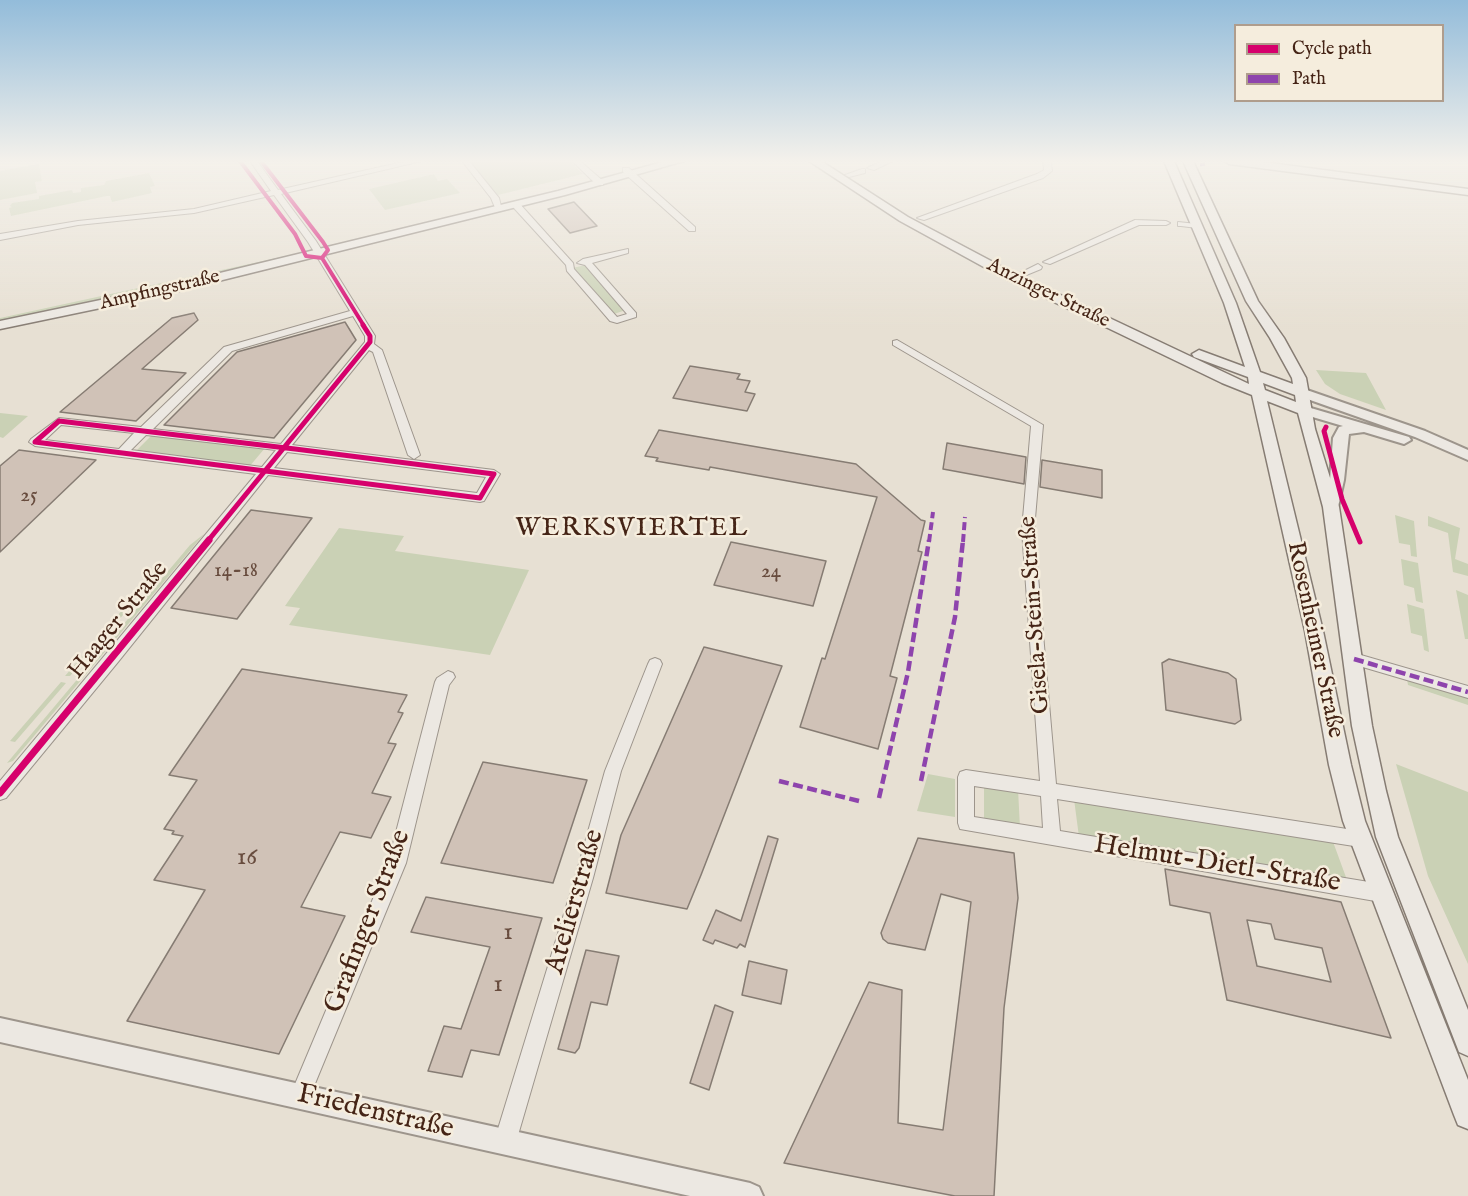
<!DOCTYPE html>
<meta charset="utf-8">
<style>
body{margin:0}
#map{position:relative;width:1468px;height:1196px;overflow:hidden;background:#e7e0d3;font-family:"IM FELL English",serif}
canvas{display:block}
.legend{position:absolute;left:1234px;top:24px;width:210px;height:78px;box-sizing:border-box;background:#f5eddd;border:2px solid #af9d8d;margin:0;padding:8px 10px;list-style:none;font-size:18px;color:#452416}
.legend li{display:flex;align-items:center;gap:12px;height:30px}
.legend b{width:30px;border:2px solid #af9d8d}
</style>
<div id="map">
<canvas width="1468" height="1196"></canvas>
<ul class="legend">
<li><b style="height:8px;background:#d6006c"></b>Cycle path</li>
<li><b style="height:8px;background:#8e44ad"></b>Path</li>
</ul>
</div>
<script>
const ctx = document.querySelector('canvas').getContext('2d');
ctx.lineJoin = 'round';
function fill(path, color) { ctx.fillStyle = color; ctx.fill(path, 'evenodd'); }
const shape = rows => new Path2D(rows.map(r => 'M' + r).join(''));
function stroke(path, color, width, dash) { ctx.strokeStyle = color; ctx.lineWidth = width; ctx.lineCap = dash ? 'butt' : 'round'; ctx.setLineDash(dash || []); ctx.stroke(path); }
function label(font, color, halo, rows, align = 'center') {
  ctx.font = font + ' "IM FELL English",serif'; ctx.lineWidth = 5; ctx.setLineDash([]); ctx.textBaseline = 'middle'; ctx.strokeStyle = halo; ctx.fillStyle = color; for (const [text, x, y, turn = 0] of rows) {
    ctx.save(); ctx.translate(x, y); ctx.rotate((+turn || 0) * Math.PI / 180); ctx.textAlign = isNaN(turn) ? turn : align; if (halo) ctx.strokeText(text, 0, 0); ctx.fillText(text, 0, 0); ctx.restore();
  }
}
fill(shape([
 [469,161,570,161,583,174,498,195],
 [39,164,42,181,35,182,37,193,0,200,0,171],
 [149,173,155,186,150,187,152,193,112,202,110,196,107,196,11,216,9,208,12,207,10,206,12,203,39,199,39,196,72,190,73,193,81,192,81,188,104,185,106,181],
 [434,174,438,181,447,179,460,193,385,210,369,189],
 [295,254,297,256,152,291,0,322,0,318],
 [586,265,626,310,611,315,572,268],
 [1316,370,1366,373,1386,410,1340,394,1325,384],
 [0,413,28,416,3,438,0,437],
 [153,434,265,448,249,467,135,452],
 [1395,515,1414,521,1417,557,1411,556,1410,545,1399,543],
 [1428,516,1460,528,1455,559,1468,564,1468,576,1453,572,1448,533,1428,526],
 [339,528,404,536,395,551,529,570,490,655,289,625,300,608,285,606],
 [204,534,13,761,7,763,190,545],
 [1401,559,1418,563,1423,603,1416,601,1414,588,1404,585],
 [1456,590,1468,595,1468,639,1465,639],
 [131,600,136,600,70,676,65,676],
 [1407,604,1424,609,1429,652,1424,650,1422,636,1411,633],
 [1407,679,1468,695,1468,705,1408,685],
 [61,682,66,683,15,742,10,741],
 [1396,764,1468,792,1468,964,1428,876],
 [928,774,955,779,955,817,917,811],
 [984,784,1018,789,1020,828,984,822],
 [1074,799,1332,839,1347,880,1079,837]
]), '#cad1b5');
const building = shape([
 [574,202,597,226,570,233,548,209,574,202],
 [194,313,198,320,142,369,186,373,136,421,60,412,172,318,194,313],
 [345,322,356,340,274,438,164,425,237,352,345,322],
 [690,366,740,374,737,379,750,381,745,392,755,394,747,411,673,398,690,366],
 [659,430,856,464,921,520,925,521,918,551,922,552,890,676,897,678,878,749,800,727,822,658,825,659,877,497,710,467,709,470,656,461,658,458,645,456,659,430],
 [947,443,1026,457,1024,484,943,469,947,443],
 [19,450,96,460,0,552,0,466,19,450],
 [1042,460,1102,470,1102,498,1040,487,1042,460],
 [251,510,312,518,237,619,171,608,251,510],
 [731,542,826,561,813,606,714,585,731,542],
 [704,647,782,666,701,875,687,909,606,893,621,835,704,647],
 [1169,659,1228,673,1236,679,1241,720,1235,724,1166,710,1162,663,1169,659],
 [242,669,407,695,398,712,403,713,388,743,396,744,372,793,391,797,371,838,340,832,301,907,345,916,279,1054,127,1021,205,890,154,880,183,836,172,834,174,831,164,829,197,780,169,775,242,669],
 [483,762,587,780,553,883,441,863,483,762],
 [768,836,778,839,745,947,740,944,737,948,715,940,713,944,703,940,716,910,741,921,768,836],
 [918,838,1014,853,1018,898,1004,1008,994,1196,955,1196,784,1163,869,982,902,990,898,1123,943,1130,971,902,941,894,925,950,888,943,883,939,881,933,918,838],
 [1165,869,1341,902,1391,1038,1227,1000,1210,913,1170,905,1165,869],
 [1247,920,1271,924,1275,939,1322,948,1331,982,1257,966,1247,920],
 [426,897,542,918,499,1055,471,1050,462,1077,428,1071,444,1026,461,1029,490,947,411,932,426,897],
 [586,950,619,956,607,1005,591,1002,579,1048,575,1053,558,1049,586,950],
 [749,961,787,970,781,1004,742,995,749,961],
 [715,1005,733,1012,709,1090,690,1083,715,1005]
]);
fill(building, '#d0c2b7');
stroke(building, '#867c73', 1.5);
const minor = shape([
 [250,161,257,161,278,190,407,161,422,161,281,194,316,241,375,336,374,344,382,350,420,455,414,459,408,455,373,352,369,350,292,445,494,470,500,474,484,501,480,502,268,475,118,662,6,798,0,800,0,781,256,474,35,446,29,442,31,439,59,418,141,427,224,347,350,311,308,242,274,195,194,213,78,225,0,240,0,234,78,221,194,209,271,191,250,161],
 [353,316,365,336,365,342,281,444,153,429,232,351,353,316],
 [61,425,134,433,119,449,45,440,61,425],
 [146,435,276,450,262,467,131,450,146,435],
 [287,452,295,453,486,477,477,493,274,468,287,452],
 [462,161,469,161,499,198,502,210,496,210,491,198,462,161],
 [572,161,580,161,603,181,603,185,597,185,572,161],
 [882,161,893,161,874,170,867,168,882,161],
 [1043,161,1051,161,1052,171,1043,178,924,220,917,218,1037,174,1044,170,1043,161],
 [623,168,629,168,695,227,695,231,689,231,623,172,623,168],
 [862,169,865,169,865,173,849,177,845,175,862,169],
 [513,203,519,203,573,263,574,269,617,317,627,314,585,265,577,263,583,259,628,249,628,253,592,263,636,313,636,317,617,323,610,321,567,271,566,265,513,207,513,203],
 [1135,220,1166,221,1170,223,1166,225,1139,225,1050,264,1043,262,1135,220],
 [1178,222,1197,224,1201,226,1197,228,1181,226,1178,226,1178,222],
 [1038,264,1042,267,1041,269,1024,276,1020,273,1038,264],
 [897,340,1043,425,1034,530,1056,784,1360,831,1366,833,1368,839,1366,845,1360,847,1057,799,1060,831,1381,884,1387,887,1390,893,1387,899,1381,902,960,829,958,823,958,777,960,772,966,770,1040,781,1022,530,1031,426,893,345,893,341,897,340],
 [974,786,1041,796,1043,828,974,817,974,786],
 [1354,653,1468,686,1468,698,1349,663,1347,659,1349,655,1354,653],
 [655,658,660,660,662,664,621,771,593,878,516,1142,512,1149,505,1153,498,1149,494,1142,575,878,605,771,648,664,650,660,655,658],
 [448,671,453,673,455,677,449,685,406,863,307,1103,300,1106,293,1103,290,1096,388,863,435,682,437,678,448,671]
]);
const tertiary = shape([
 [1301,388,1425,431,1468,450,1468,460,1415,437,1296,395,1295,392,1296,389,1301,388],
 [1304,406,1409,437,1411,440,1404,444,1364,432,1349,434,1344,480,1338,507,1331,512,1326,511,1324,507,1330,480,1333,438,1339,427,1343,426,1299,413,1297,410,1304,406],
 [0,1018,750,1183,759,1187,763,1196,690,1196,0,1042,0,1018]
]);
const secondary = shape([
 [666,161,684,161,565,195,158,296,0,329,0,321,158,288,558,191,666,161],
 [809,161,821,161,908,217,1010,271,1249,384,1248,377,1194,357,1192,354,1199,350,1245,367,1224,303,1164,161,1174,161,1236,303,1260,372,1293,384,1292,378,1270,338,1246,301,1183,161,1193,161,1258,301,1284,338,1306,378,1315,429,1339,507,1372,726,1386,791,1398,837,1468,1010,1468,1056,1459,1052,1376,837,1352,726,1323,507,1298,413,1267,401,1323,631,1351,765,1365,821,1468,1080,1468,1129,1458,1125,1454,1115,1343,821,1329,765,1305,631,1252,395,1222,383,1002,277,900,221,809,161],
 [1263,383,1295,395,1296,402,1265,390,1263,383],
 [1224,161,1255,161,1468,189,1468,195,1229,164,1224,161]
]);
stroke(minor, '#9d958c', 2);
stroke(tertiary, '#9d958c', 4);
stroke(secondary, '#867c73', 3);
fill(minor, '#ece8e2');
fill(tertiary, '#ece8e2');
fill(secondary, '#ece8e2');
stroke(shape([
 [1200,165,1205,164]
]), '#8e44ad', 3, [6, 3]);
stroke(shape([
 [929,542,933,512],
 [963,542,965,517]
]), '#8e44ad', 4, [8, 4]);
stroke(shape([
 [1354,659,1468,692],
 [779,781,859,801],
 [921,781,955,617,963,540],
 [879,798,908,672,929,540]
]), '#8e44ad', 4.5, [10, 4.5]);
stroke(shape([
 [240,161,295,234,306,256,322,258],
 [261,161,323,242,328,250,322,258],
 [322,258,364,326]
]), '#d6006c', 4);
stroke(shape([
 [59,421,295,449,494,474,480,498,35,442,59,421],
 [1326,427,1324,431,1342,499,1360,542],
 [207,542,370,342,370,336,363,325]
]), '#d6006c', 5);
stroke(shape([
 [0,793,209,540]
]), '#d6006c', 7);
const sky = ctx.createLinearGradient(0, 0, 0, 329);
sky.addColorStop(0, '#93bcda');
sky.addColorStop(0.49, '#f4f1eb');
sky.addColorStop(1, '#f4f1eb00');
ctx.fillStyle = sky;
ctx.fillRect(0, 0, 1468, 329);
label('20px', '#452416', '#f5eddd', [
 ["Ampfingstraße",160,291,-13],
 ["Anzinger Straße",1048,294,26]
]);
label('21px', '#684c3e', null, [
 ["25",29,497],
 ["14-18",236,572],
 ["24",771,573]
]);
label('24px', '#452416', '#f5eddd', [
 ["Gisela-Stein-Straße",1036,615,-94],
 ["Haager Straße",119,621,-51],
 ["Rosenheimer Straße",1314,640,78]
]);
ctx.letterSpacing = '1.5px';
label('26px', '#452416', '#f5eddd', [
 ["WERKSVIERTEL",632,530]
]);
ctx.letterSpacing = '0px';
label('26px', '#684c3e', null, [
 ["16",247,859],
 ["1",508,934],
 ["1",498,986]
]);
label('28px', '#452416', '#f5eddd', [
 ["Helmut-Dietl-Straße",1217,865,9],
 ["Atelierstraße",576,902,-74],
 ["Grafinger Straße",369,922,-69],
 ["Friedenstraße",375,1113,13]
]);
</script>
